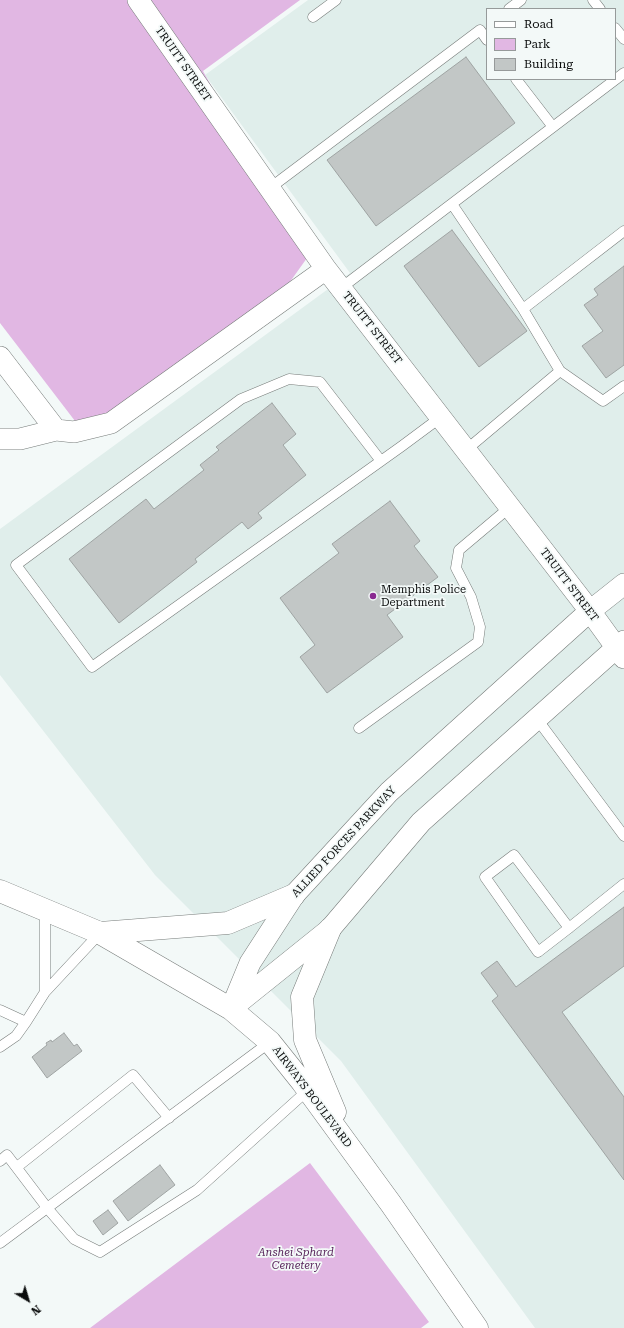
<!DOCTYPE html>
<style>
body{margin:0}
#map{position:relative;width:624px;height:1328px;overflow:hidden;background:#f3f9f8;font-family:"Roboto Serif",serif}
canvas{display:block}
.legend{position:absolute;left:486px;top:8px;width:130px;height:72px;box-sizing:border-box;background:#f3f9f8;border:1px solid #969a9a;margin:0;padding:5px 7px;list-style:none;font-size:12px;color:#0a0c0c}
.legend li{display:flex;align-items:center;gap:8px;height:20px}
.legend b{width:20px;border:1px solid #969a9a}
.north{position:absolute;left:8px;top:1280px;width:40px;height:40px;-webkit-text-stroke:3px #f3f9f8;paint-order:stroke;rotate:142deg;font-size:11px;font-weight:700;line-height:16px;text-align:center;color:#0a0c0c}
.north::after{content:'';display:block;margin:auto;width:14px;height:18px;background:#0a0c0c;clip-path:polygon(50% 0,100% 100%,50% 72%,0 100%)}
</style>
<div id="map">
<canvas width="624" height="1328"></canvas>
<ul class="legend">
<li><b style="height:5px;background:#fff"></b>Road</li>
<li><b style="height:11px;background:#e1b7e3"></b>Park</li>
<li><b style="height:11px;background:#c2c7c6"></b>Building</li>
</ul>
<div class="north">N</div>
</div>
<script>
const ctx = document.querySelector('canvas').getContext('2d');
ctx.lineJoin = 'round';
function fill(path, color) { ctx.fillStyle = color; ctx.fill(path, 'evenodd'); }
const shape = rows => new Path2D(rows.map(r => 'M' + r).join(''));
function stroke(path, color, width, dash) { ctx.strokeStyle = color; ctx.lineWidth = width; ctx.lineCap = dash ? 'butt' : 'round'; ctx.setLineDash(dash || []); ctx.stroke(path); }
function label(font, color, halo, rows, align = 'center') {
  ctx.font = font + ' "Roboto Serif",serif'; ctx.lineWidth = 3.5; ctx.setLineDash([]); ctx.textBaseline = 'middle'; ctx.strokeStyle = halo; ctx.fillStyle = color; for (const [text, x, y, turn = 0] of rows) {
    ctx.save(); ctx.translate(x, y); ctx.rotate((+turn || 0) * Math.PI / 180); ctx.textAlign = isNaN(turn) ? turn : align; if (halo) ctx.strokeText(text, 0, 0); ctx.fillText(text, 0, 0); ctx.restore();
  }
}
fill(shape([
 [308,0,624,0,624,1328,535,1328,341,1061,155,875,0,675,0,529,350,273,205,75],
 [487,9,615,9,615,79,487,79]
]), '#e0eeeb');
fill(shape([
 [0,0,300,0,203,71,307,258,287,286,109,413,75,421,0,323],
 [310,1163,429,1322,421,1328,90,1328]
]), '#e1b7e3');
const building = shape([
 [466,57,515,123,376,226,327,160,466,57],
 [452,230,527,331,479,367,404,266,452,230],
 [624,266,624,365,606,378,582,346,603,331,584,305,598,295,594,289,624,266],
 [272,403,296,434,283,445,306,475,258,513,262,518,248,529,242,522,195,559,197,562,119,623,69,559,146,499,154,509,204,470,200,465,219,450,216,447,272,403],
 [390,501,420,541,414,546,438,577,387,615,403,637,327,693,300,657,315,645,280,598,339,553,332,544,390,501],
 [624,907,624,966,562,1012,624,1097,624,1180,492,1001,498,996,481,973,497,961,516,987,624,907],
 [64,1033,74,1046,77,1044,82,1051,47,1078,32,1057,47,1045,46,1043,51,1040,52,1042,64,1033],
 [160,1165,175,1185,128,1221,113,1201,160,1165],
 [108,1210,118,1223,103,1235,93,1221,108,1210]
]);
fill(building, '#c2c7c6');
stroke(building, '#9fa4a3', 1);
const lane = shape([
 [593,0,600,9],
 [509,9,521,0],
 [313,17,336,0],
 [615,28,624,39],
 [516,79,553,127],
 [270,188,480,30,487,40],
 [452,204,523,309,560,371],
 [341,288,624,73],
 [523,309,624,231],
 [466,450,560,371,603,401,624,386],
 [381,461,320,382,289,379,241,399,16,565,92,667,381,461,402,446,441,417],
 [537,719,624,836],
 [359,728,478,642,480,627,471,597,456,568,459,550,510,507],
 [45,910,45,992,100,933],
 [569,928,514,855,485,877,538,952,569,928,624,884],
 [0,1010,26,1022],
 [0,1047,16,1036,26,1022,45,992],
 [0,1161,7,1155,48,1209,74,1239,100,1252,197,1190,308,1090],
 [17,1167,133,1075,169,1118],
 [0,1243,270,1042]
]);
const street = shape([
 [138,0,326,269,590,611,624,658],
 [0,357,56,430],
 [0,439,20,439,56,430,74,432,111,423,326,269],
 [233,1007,330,929,421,822,624,641],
 [231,1009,250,963,294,895,389,792,590,611,624,584]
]);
const primary = shape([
 [0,891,100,933,231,1009,270,1042,302,1082,391,1204,477,1328],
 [330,929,302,997,305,1040,335,1112],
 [100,933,228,923,294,895]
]);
stroke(lane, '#777c7a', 11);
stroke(street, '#777c7a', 22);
stroke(primary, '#777c7a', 23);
stroke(lane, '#fff', 10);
stroke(street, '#fff', 21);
stroke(primary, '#fff', 22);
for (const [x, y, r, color] of [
 [373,596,4,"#8a2991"]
]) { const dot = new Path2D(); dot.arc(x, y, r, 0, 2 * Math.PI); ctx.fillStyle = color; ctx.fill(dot); stroke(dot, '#f3f9f8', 1.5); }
label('11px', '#0a0c0c', '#f3f9f8', [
 ["TRUITT STREET",183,64,55],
 ["TRUITT STREET",372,328,52],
 ["TRUITT STREET",569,585,53],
 ["ALLIED FORCES PARKWAY",344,842,-47],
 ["AIRWAYS BOULEVARD",312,1097,53]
]);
label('11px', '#0a0c0c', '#f3f9f8', [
 ["Memphis Police",381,590],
 ["Department",381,603]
], 'left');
label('italic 11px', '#5a275d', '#f3f9f8', [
 ["Anshei Sphard",296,1253],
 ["Cemetery",296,1266]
]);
</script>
